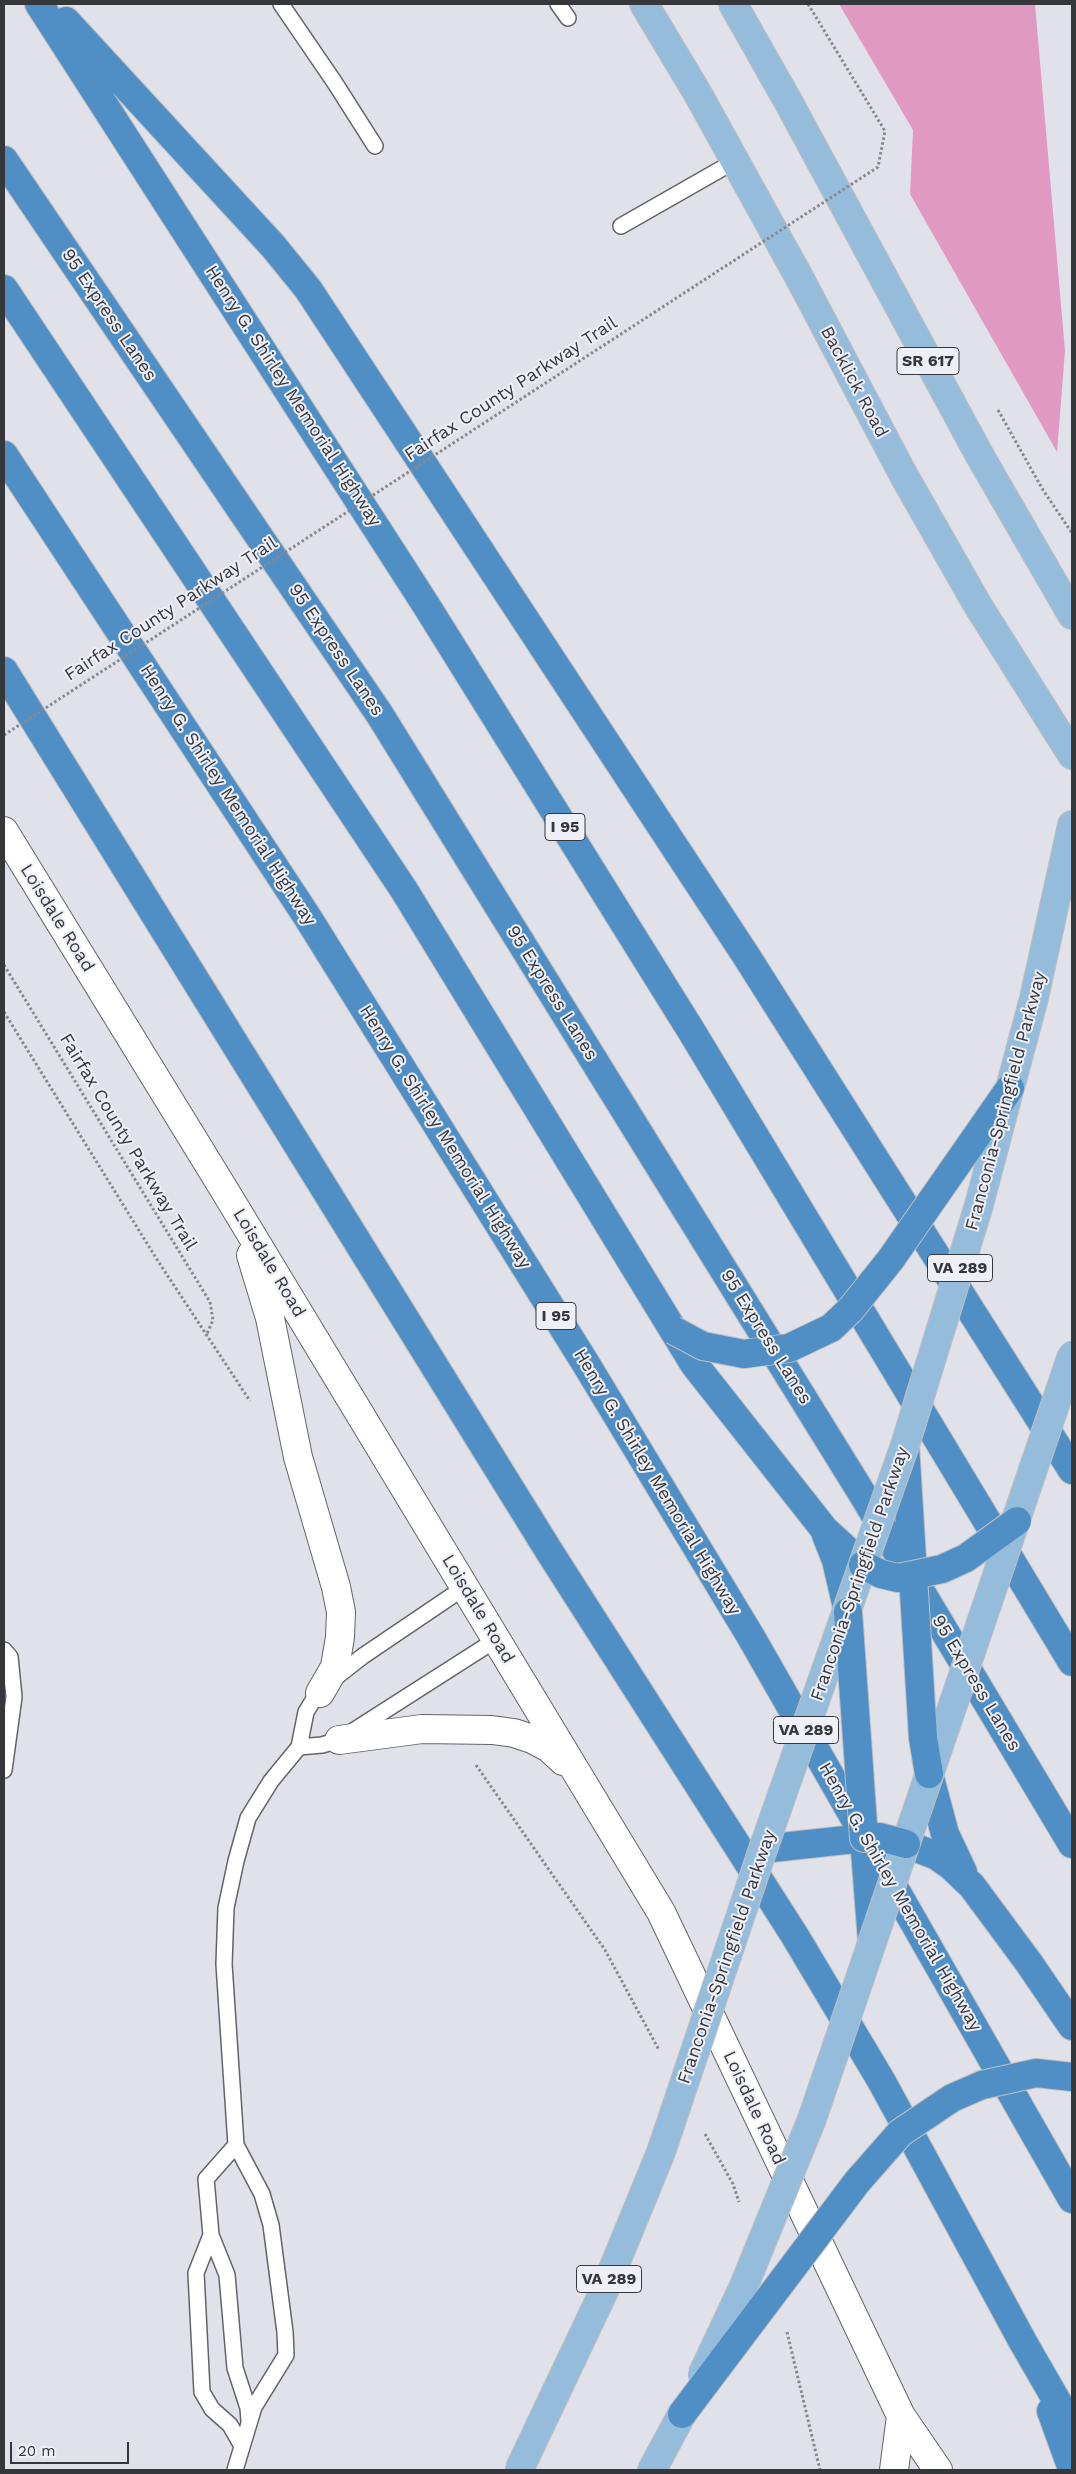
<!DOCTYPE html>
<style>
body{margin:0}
#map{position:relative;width:1076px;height:2474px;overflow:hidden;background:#e1e2e9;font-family:"Work Sans",sans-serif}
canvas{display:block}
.frame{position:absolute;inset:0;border:5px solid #36373a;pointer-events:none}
.scale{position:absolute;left:10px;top:2442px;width:119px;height:22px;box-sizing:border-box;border:2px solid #36373a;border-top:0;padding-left:6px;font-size:15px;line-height:18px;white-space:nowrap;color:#36373a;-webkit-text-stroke:4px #eeeff7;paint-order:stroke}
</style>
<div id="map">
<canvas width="1076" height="2474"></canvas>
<div class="frame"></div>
<div class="scale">20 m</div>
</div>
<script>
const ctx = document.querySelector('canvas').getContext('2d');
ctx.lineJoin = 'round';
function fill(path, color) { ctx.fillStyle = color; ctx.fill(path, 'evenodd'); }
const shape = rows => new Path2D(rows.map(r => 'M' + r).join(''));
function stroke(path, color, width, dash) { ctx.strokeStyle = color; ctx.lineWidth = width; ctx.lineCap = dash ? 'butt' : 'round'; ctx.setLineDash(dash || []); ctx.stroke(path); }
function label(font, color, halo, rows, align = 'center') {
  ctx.font = font + ' "Work Sans",sans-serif'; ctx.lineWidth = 4; ctx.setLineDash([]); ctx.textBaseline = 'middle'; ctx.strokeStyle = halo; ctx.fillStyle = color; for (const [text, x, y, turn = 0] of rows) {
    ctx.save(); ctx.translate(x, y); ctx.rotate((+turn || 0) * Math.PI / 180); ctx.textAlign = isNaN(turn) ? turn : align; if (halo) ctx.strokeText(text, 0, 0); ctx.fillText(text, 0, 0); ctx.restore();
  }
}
fill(shape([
 [839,4,1035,4,1065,351,1057,452,910,194,913,130]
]), '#e09ac2');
const lane = shape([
 [281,4,335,83,375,146],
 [558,4,568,18],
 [621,226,735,161],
 [4,1650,10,1657,14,1697,4,1770],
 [299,1747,322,1745,339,1740,497,1639],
 [236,2145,206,2179,211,2235,227,2275,235,2368,248,2408,249,2421],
 [211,2235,196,2273,202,2392,212,2409,230,2425,242,2446],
 [235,2470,254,2407,286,2355,285,2332,271,2225,262,2194,236,2145,224,1964,226,1908,236,1861,248,1818,271,1781,299,1747,306,1712,314,1699,331,1681,363,1656,465,1587]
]);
const secondary = shape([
 [4,831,225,1191,661,1912,901,2416,938,2470],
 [251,1255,270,1318,298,1457,336,1587,341,1612,340,1637,335,1667,320,1693],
 [339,1740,422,1729,492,1730,514,1733,532,1739,549,1748,563,1761],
 [894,2470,901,2416]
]);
const primary = shape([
 [644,4,698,94,799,277,903,474,977,604,1072,755],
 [733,4,789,103,980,456,1072,615],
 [1010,1088,1034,998,1072,825],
 [652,2470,682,2414]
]);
const highway = shape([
 [39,4,426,605,692,1032,1072,1662],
 [66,21,273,246,308,289,745,954,1072,1470],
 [4,160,380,715,863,1495,1072,1844],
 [4,289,404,890,694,1364,824,1529,863,1565],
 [4,455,308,918,586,1364,751,1637,1072,2199],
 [4,671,549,1551,795,1936,882,2082,1023,2342,1072,2427],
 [905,1445,913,1574],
 [826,1535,836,1560,848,1612],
 [929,1774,945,1834,963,1872],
 [906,1844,937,1856,951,1866,972,1886,1029,1963,1072,2026],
 [763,1849,864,1838,872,1941],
 [1051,2411,1072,2469]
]);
stroke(lane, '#63646a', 18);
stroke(secondary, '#63646a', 30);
stroke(primary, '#bfbfc0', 30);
stroke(highway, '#bfbfc0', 30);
stroke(shape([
 [998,410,1043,490,1072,533],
 [4,965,210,1302,213,1320,206,1336],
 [4,1012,156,1258,250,1401],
 [476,1765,605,1950,659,2050],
 [705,2134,733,2184,739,2202],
 [787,2332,820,2470]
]), '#87888d', 3, [2.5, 2.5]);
stroke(lane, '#fff', 15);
stroke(secondary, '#fff', 28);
stroke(primary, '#96bcdc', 28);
stroke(highway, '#508fc5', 28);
const primaryBridge = shape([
 [702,2375,743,2288,812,2119,1072,1355],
 [519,2470,604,2291,661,2152,763,1849,905,1445,979,1205,1009,1091]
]);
const highwayBridge = shape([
 [673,1330,703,1346,744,1354,789,1348,831,1328,851,1309,891,1259,1010,1088],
 [863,1565,881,1574,898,1578,942,1569,966,1558,1017,1521],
 [913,1576,923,1738,929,1774],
 [848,1612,864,1838,880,1837,906,1844],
 [682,2414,857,2182,900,2133,952,2098,982,2085,1036,2073,1072,2077]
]);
stroke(primaryBridge, '#bfbfc0', 30, []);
stroke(highwayBridge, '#bfbfc0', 30, []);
stroke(shape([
 [4,735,878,167,885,131,808,4]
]), '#87888d', 3, [2.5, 2.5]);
stroke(primaryBridge, '#96bcdc', 28);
stroke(highwayBridge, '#508fc5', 28);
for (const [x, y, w] of [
 [928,361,62],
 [565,827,40],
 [960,1268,65],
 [556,1316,40],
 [806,1730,65],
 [609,2279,65]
]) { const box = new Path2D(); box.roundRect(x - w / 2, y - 13.5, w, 27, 4); ctx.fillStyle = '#eeeff7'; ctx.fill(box); stroke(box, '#36373a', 1); }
label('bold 16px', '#36373a', null, [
 ["SR 617",928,361],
 ["I 95",565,827],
 ["VA 289",960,1268],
 ["I 95",556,1316],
 ["VA 289",806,1730],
 ["VA 289",609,2279]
]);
label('18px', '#36373a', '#eeeff7', [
 ["95 Express Lanes",109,315,56],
 ["Backlick Road",854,382,62],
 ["Fairfax County Parkway Trail",511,389,-33],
 ["Henry G. Shirley Memorial Highway",293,396,57],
 ["Fairfax County Parkway Trail",171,609,-33],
 ["95 Express Lanes",336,650,56],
 ["Henry G. Shirley Memorial Highway",228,795,57],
 ["Loisdale Road",57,918,58],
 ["95 Express Lanes",552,993,58],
 ["Franconia-Springfield Parkway",1006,1101,-75],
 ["Henry G. Shirley Memorial Highway",445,1137,58],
 ["Fairfax County Parkway Trail",128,1142,59],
 ["Loisdale Road",269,1263,59],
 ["95 Express Lanes",766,1337,58],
 ["Henry G. Shirley Memorial Highway",657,1482,59],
 ["Franconia-Springfield Parkway",860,1574,-71],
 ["Loisdale Road",478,1609,59],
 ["95 Express Lanes",976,1683,59],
 ["Henry G. Shirley Memorial Highway",900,1897,60],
 ["Franconia-Springfield Parkway",727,1957,-71],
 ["Loisdale Road",754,2108,65]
]);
</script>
